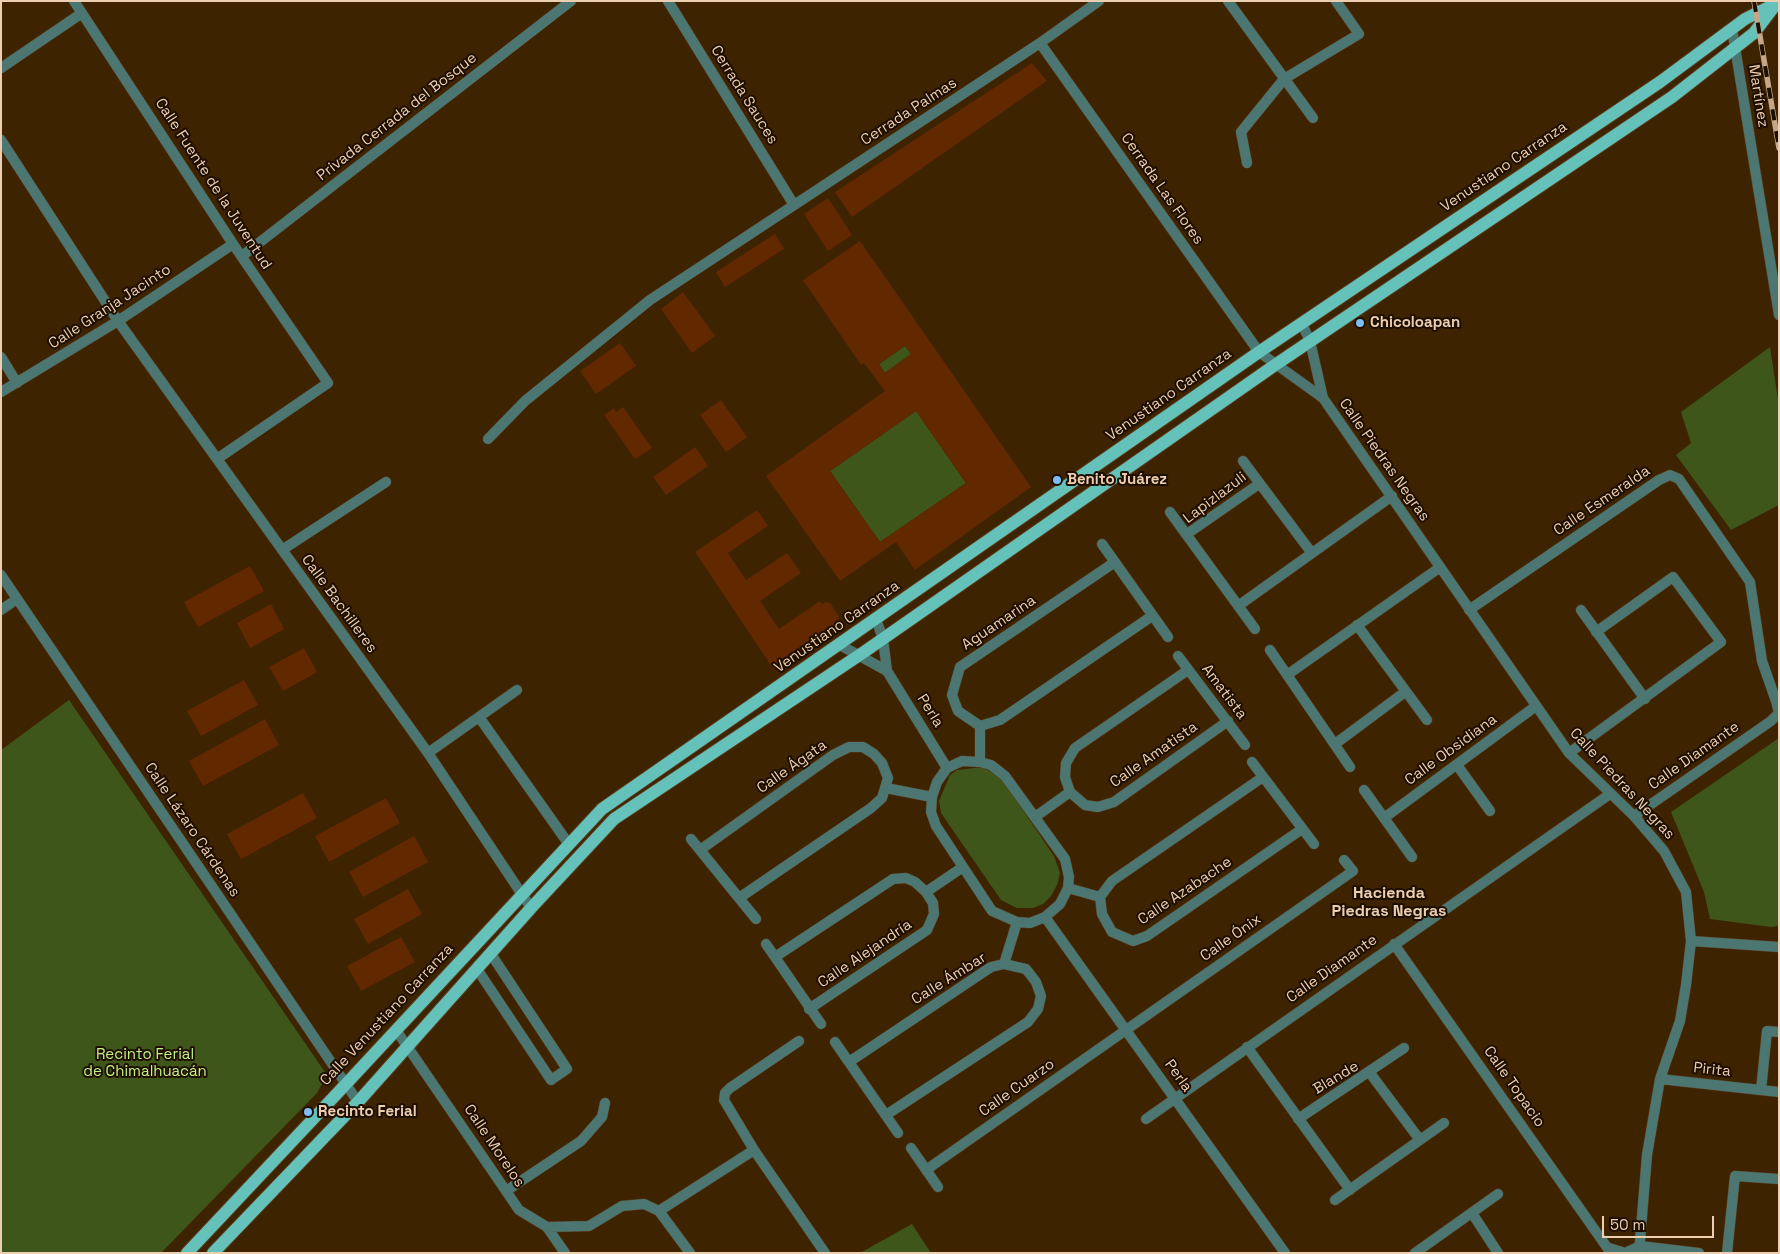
<!DOCTYPE html>
<meta charset="utf-8">
<style>
body{margin:0}
#map{position:relative;width:1780px;height:1254px;overflow:hidden;background:#3e2300;font-family:"Space Grotesk",sans-serif}
canvas{display:block}
.frame{position:absolute;inset:0;border:2px solid #ecceb0;pointer-events:none}
.scale{position:absolute;left:1602px;top:1216px;width:112px;height:22px;box-sizing:border-box;border:2px solid #ecceb0;border-top:0;padding-left:6px;font-size:15px;line-height:18px;white-space:nowrap;color:#ecceb0;-webkit-text-stroke:4px #1e0e00;paint-order:stroke}
</style>
<div id="map">
<canvas width="1780" height="1254"></canvas>
<div class="frame"></div>
<div class="scale">50 m</div>
</div>
<script>
const ctx = document.querySelector('canvas').getContext('2d');
ctx.lineJoin = 'round';
function fill(path, color) { ctx.fillStyle = color; ctx.fill(path, 'evenodd'); }
const shape = rows => new Path2D(rows.map(r => 'M' + r).join(''));
function stroke(path, color, width, dash) { ctx.strokeStyle = color; ctx.lineWidth = width; ctx.lineCap = dash ? 'butt' : 'round'; ctx.setLineDash(dash || []); ctx.stroke(path); }
function label(font, color, halo, rows, align = 'center') {
  ctx.font = font + ' "Space Grotesk",sans-serif'; ctx.lineWidth = 4; ctx.setLineDash([]); ctx.textBaseline = 'middle'; ctx.strokeStyle = halo; ctx.fillStyle = color; for (const [text, x, y, turn = 0] of rows) {
    ctx.save(); ctx.translate(x, y); ctx.rotate((+turn || 0) * Math.PI / 180); ctx.textAlign = isNaN(turn) ? turn : align; if (halo) ctx.strokeText(text, 0, 0); ctx.fillText(text, 0, 0); ctx.restore();
  }
}
fill(shape([
 [905,346,911,354,885,373,879,364],
 [1770,347,1779,406,1779,505,1731,530,1676,455,1691,443,1681,412],
 [916,411,966,483,880,542,830,471],
 [69,700,327,1075,317,1093,161,1253,1,1253,1,750],
 [1779,738,1779,926,1771,927,1710,919,1704,892,1671,812],
 [983,767,1001,778,1054,856,1060,873,1057,885,1051,896,1043,904,1033,908,1017,908,1001,900,941,813,939,801,950,775,957,770],
 [912,1224,931,1253,860,1253]
]), '#3e5619');
fill(shape([
 [1032,63,1047,81,852,217,835,192],
 [828,198,852,235,828,251,804,214],
 [775,234,784,249,725,287,716,272],
 [860,241,1031,487,915,570,896,542,840,581,766,476,885,391,864,363,861,365,803,280],
 [905,346,911,354,885,373,879,364],
 [916,411,966,483,880,542,830,471],
 [683,292,715,336,692,353,661,309],
 [620,343,636,366,596,394,580,371],
 [721,400,747,437,726,452,700,415],
 [623,407,652,448,635,459,604,415,614,408,616,412],
 [695,447,708,466,666,495,653,477],
 [757,510,768,526,728,553,746,580,787,553,801,573,760,601,779,629,820,601,822,604,826,602,830,603,838,615,839,619,835,623,838,627,774,670,695,552],
 [250,566,264,591,198,627,184,602],
 [271,604,284,629,250,648,237,623],
 [304,648,317,672,283,691,269,667],
 [244,680,258,705,201,736,187,711],
 [265,719,279,745,203,786,189,761],
 [303,793,317,818,241,859,227,834],
 [386,798,400,823,329,862,315,836],
 [414,836,428,862,363,897,349,872],
 [408,889,422,914,368,944,354,919],
 [401,937,415,962,361,991,347,966]
]), '#622800');
const minor = shape([
 [74,1,233,244,328,383,217,459],
 [668,1,794,205],
 [1228,1,1313,118],
 [1732,29,1779,315],
 [1040,43,1259,352,1323,398,1569,753,1634,816,1664,851,1686,892,1691,941,1686,985,1680,1021,1660,1079,1647,1155,1639,1253],
 [1,68,82,13],
 [1,140,118,321,428,753,531,908],
 [1247,163,1241,132,1284,79,1359,34,1336,1],
 [242,256,571,1],
 [1302,324,1310,341,1323,398],
 [1,357,17,383],
 [1,392,118,321,233,244],
 [488,439,525,401,650,300,1040,43,1099,1],
 [1243,461,1311,552],
 [1170,512,1255,629],
 [1187,534,1259,484],
 [1102,544,1168,637],
 [282,550,386,482],
 [1115,562,960,667,952,695,958,711,980,726,1000,720,1152,616],
 [1238,606,1392,496],
 [1,610,17,599],
 [1469,610,1659,480,1670,475,1679,479,1750,582,1762,661,1776,701,1779,713,1771,721,1634,816],
 [1581,610,1645,699],
 [876,619,883,639,887,671,947,768],
 [1357,625,1427,720],
 [840,645,887,671],
 [1270,650,1350,767],
 [1178,656,1245,745],
 [1188,670,1075,748,1066,763,1065,777,1070,792,1085,805,1098,807,1114,802,1228,721],
 [1287,675,1439,568],
 [479,717,568,843],
 [980,726,980,762],
 [1335,744,1405,692],
 [428,753,517,690],
 [1569,753,1721,642,1673,577,1596,632],
 [962,761,980,762,991,765,1005,776,1065,859,1069,877,1068,888,1060,904,1045,917,1030,923,1017,922,992,911,936,826,931,812,932,797,937,782,947,768,962,761],
 [1252,762,1314,844],
 [1457,765,1490,811],
 [1263,777,1112,881,1100,897,1102,914,1112,932,1133,941,1147,936,1302,829],
 [886,788,932,797],
 [1364,790,1412,857],
 [1035,817,1070,792],
 [1384,818,1536,706],
 [691,839,756,919],
 [700,850,833,755,849,747,863,747,874,754,882,763,888,778,882,798,871,808,739,898],
 [1068,888,1100,897],
 [926,892,963,867],
 [1045,917,1285,1253],
 [1691,941,1779,947],
 [766,944,821,1024],
 [1394,944,1611,1253],
 [775,957,893,879,906,878,915,882,926,892,933,903,934,914,927,930,809,1009],
 [1004,964,1017,922],
 [477,969,551,1080,567,1069,491,954],
 [396,1030,519,1210,547,1227,565,1253],
 [799,1041,730,1088,725,1093,724,1100,754,1150,825,1253],
 [835,1042,898,1133],
 [1247,1047,1350,1190],
 [849,1062,991,967,1004,964,1026,969,1036,982,1041,996,1038,1009,1028,1022,886,1115],
 [1370,1073,1420,1140],
 [1660,1079,1779,1092],
 [1761,1090,1767,1031,1779,1032],
 [1146,1119,1610,794],
 [1298,1119,1404,1048],
 [911,1148,938,1187],
 [926,1170,1353,871,1344,860],
 [506,1191,581,1141,602,1117,605,1103],
 [1335,1200,1444,1123],
 [659,1211,754,1150],
 [1472,1213,1498,1253],
 [547,1227,589,1226,622,1206,644,1204,659,1211,690,1253],
 [1609,1248,1625,1253,1640,1246,1699,1253],
 [1415,1253,1498,1194],
 [1727,1253,1735,1176,1779,1179]
]);
const tertiary = shape([
 [1,575,358,1102]
]);
const primary = shape([
 [187,1253,346,1084,602,809,1259,352,1660,82,1745,19,1779,2],
 [213,1253,358,1102,531,908,614,819,864,652,1275,365,1672,97,1754,33,1776,4]
]);
stroke(minor, '#5a3e1c', 11);
stroke(tertiary, '#5a3e1c', 11);
stroke(primary, '#5a3e1c', 14);
stroke(minor, '#4c7672', 10);
stroke(tertiary, '#4c7672', 10);
stroke(primary, '#65c2ba', 12);
const rail = shape([
 [1754,1,1779,148]
]);
stroke(rail, '#c4a788', 5.5);
stroke(rail, '#1e0e00', 4, [11]);
for (const [x, y, r, color] of [
 [1360,323,5,"#7ebdf9"],
 [1057,480,5,"#7ebdf9"],
 [308,1112,5,"#7ebdf9"]
]) { const dot = new Path2D(); dot.arc(x, y, r, 0, 2 * Math.PI); ctx.fillStyle = color; ctx.fill(dot); stroke(dot, '#1e0e00', 2); }
label('15px', '#ecceb0', '#1e0e00', [
 ["Cerrada Sauces",744,95,58],
 ["Martínez",1758,96,81],
 ["Cerrada Palmas",909,112,-33],
 ["Privada Cerrada del Bosque",397,117,-38],
 ["Venustiano Carranza",1504,167,-34],
 ["Calle Fuente de la Juventud",213,184,57],
 ["Cerrada Las Flores",1162,189,55],
 ["Calle Granja Jacinto",110,307,-33],
 ["Venustiano Carranza",1169,395,-35],
 ["Calle Piedras Negras",1384,460,55],
 ["Lapizlazuli",1215,498,-37],
 ["Calle Esmeralda",1602,501,-34],
 ["Calle Bachilleres",339,604,54],
 ["Aguamarina",999,623,-34],
 ["Venustiano Carranza",837,627,-35],
 ["Amatista",1224,692,53],
 ["Perla",930,711,58],
 ["Calle Obsidiana",1451,750,-36],
 ["Calle Amatista",1154,755,-35],
 ["Calle Diamante",1694,756,-35],
 ["Calle Ágata",792,767,-35],
 ["Calle Piedras Negras",1622,784,47],
 ["Calle Lázaro Cárdenas",192,830,56],
 ["Calle Azabache",1185,891,-34],
 ["Calle Ónix",1231,938,-35],
 ["Calle Alejandría",865,954,-34],
 ["Calle Diamante",1332,969,-35],
 ["Calle Ámbar",949,979,-32],
 ["Calle Venustiano Carranza",387,1015,-47],
 ["Pirita",1712,1070,6],
 ["Perla",1178,1076,54],
 ["Blande",1336,1078,-31],
 ["Calle Topacio",1514,1087,55],
 ["Calle Cuarzo",1017,1088,-35],
 ["Calle Morelos",494,1146,56]
]);
label('bold 15px', '#ecceb0', '#1e0e00', [
 ["Chicoloapan",1370,323],
 ["Benito Juárez",1067,480],
 ["Recinto Ferial",318,1112]
], 'left');
label('15px', '#c3f483', '#1e0e00', [
 ["Recinto Ferial",145,1055],
 ["de Chimalhuacán",145,1072]
]);
label('bold 16px', '#ecceb0', '#1e0e00', [
 ["Hacienda",1389,894],
 ["Piedras Negras",1389,912]
]);
</script>
